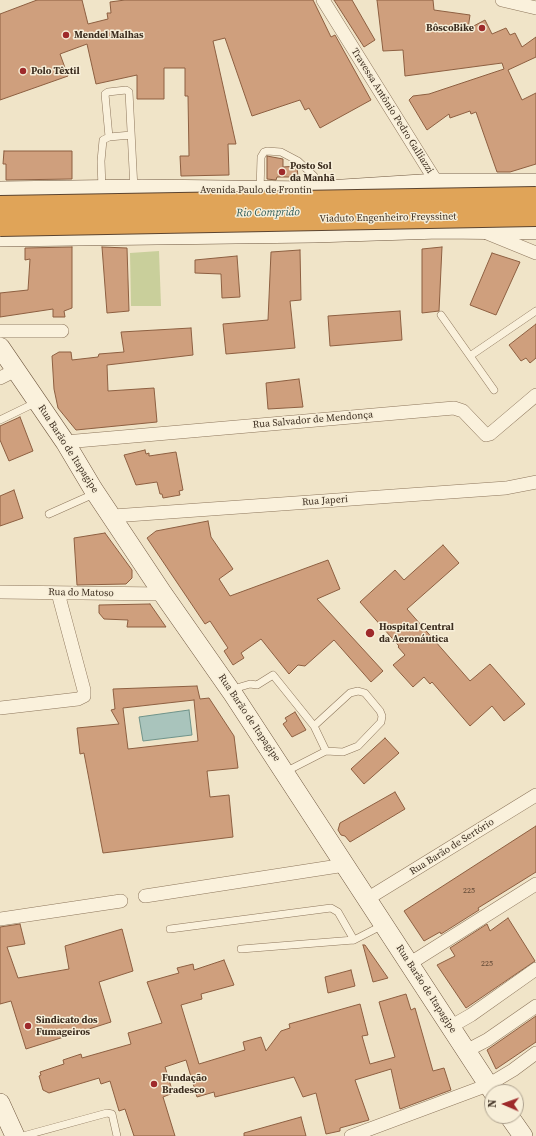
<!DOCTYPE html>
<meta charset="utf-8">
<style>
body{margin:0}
#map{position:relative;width:536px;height:1136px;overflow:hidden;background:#f0e4c8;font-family:"Source Serif 4",serif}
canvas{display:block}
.north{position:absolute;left:484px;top:1084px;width:40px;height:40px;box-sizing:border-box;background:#f7eed8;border:1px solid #ada18e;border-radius:50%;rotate:272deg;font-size:11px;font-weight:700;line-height:16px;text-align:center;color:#3d2e20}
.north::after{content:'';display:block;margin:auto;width:14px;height:18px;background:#9e2a2b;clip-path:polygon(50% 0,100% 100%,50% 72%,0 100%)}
</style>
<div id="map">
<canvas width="536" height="1136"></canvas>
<div class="north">N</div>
</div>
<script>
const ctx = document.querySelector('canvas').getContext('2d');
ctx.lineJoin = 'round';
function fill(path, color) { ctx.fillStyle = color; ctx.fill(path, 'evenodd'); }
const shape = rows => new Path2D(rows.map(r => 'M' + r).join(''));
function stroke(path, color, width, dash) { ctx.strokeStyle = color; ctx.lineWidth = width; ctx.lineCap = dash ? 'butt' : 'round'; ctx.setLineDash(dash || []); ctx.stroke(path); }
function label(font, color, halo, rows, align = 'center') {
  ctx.font = font + ' "Source Serif 4",serif'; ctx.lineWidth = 3; ctx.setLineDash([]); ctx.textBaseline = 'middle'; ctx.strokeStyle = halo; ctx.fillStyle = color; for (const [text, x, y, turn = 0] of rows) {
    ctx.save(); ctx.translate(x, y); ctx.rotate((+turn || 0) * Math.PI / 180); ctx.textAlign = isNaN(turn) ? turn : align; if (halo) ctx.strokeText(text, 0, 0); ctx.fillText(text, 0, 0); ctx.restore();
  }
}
fill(shape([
 [159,251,161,306,131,306,130,253]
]), '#c9cf9b');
const water = shape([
 [189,710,192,735,143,741,139,717,189,710]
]);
fill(water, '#a9c4bc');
stroke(water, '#6f938a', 1);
const building = shape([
 [37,0,82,0,88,24,108,19,107,13,111,13,110,2,125,0,313,0,331,37,335,35,371,100,320,128,309,108,305,110,300,100,252,116,225,38,213,41,236,144,228,144,229,175,181,176,180,156,189,156,188,96,185,96,185,68,164,68,164,99,137,99,137,75,96,84,87,44,60,54,68,76,0,100,0,14,37,0],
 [334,0,352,0,375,40,364,47,334,0],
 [377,0,433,0,434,10,470,15,468,29,485,20,492,34,506,28,510,35,515,33,522,47,536,37,536,57,508,70,522,100,536,93,536,164,510,172,497,172,476,112,471,114,470,111,450,118,449,114,427,130,409,100,413,96,429,94,504,69,502,63,405,76,403,50,383,51,377,0],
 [4,151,72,151,72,179,6,180,6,164,3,164,4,151],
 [267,156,283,159,283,167,297,166,298,177,277,177,276,180,267,179,267,156],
 [72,247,72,308,64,311,65,317,53,317,53,309,0,317,0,293,28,290,30,259,25,260,25,248,72,247],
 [102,247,127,248,129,311,107,313,102,247],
 [442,247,439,311,422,313,422,249,442,247],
 [300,250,301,300,290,301,295,348,226,354,223,324,268,320,271,252,300,250],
 [492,253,520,262,496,315,470,305,492,253],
 [237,256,240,297,222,298,221,274,195,273,195,260,237,256],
 [400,311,402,340,330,346,328,316,400,311],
 [536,324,536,358,530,363,526,358,521,361,509,345,536,324],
 [191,328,193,355,107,365,108,391,154,388,157,422,76,430,58,408,54,389,52,356,59,352,71,352,72,360,98,357,99,354,124,352,121,332,191,328],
 [299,379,303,407,268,409,266,383,299,379],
 [20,417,33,451,9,461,0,440,0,426,20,417],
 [145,450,146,454,149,453,149,456,176,452,183,490,179,491,180,495,163,498,162,494,160,494,157,482,136,485,124,455,145,450],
 [14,490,23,518,0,526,0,496,14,490],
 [208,521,211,537,233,569,219,579,230,596,328,560,340,589,317,599,383,671,371,682,334,640,305,666,298,665,289,674,261,639,241,653,244,658,233,665,224,651,228,648,210,621,205,624,147,538,156,531,208,521],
 [105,533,132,570,132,578,126,584,77,585,74,538,105,533],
 [443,545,459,563,407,609,470,681,490,664,525,704,504,721,492,706,470,726,432,682,430,684,424,677,413,687,393,665,405,655,398,647,399,646,360,602,395,570,404,580,443,545],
 [150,604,166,627,127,627,128,620,104,619,99,613,99,605,150,604],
 [197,686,200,699,209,698,234,736,238,768,207,771,210,797,229,795,233,837,103,853,84,753,80,754,77,728,119,724,111,710,115,709,113,689,197,686],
 [194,700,198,741,128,749,123,708,194,700],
 [295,712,306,730,292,737,283,724,287,721,285,718,295,712],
 [385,738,399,753,364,784,351,769,385,738],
 [395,792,405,809,350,842,345,836,341,835,338,830,340,823,395,792],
 [536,826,536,872,478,908,479,910,441,934,440,932,424,941,404,911,536,826],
 [508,918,535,961,466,1008,437,965,455,956,450,948,487,924,490,931,508,918],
 [20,924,25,944,7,947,18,978,69,969,65,946,122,929,133,971,99,982,111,1022,26,1049,11,1001,0,1004,0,927,20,924],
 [363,945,365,945,388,978,373,982,363,945],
 [224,960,234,985,201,994,202,999,181,1005,199,1064,245,1050,243,1042,261,1037,266,1051,281,1031,290,1028,289,1024,360,1004,368,1035,362,1036,370,1064,395,1057,379,1002,406,994,411,1010,415,1008,433,1071,444,1068,451,1090,400,1109,391,1069,355,1080,369,1120,340,1128,340,1131,326,1134,316,1093,303,1097,294,1077,215,1097,214,1092,197,1097,186,1060,165,1067,173,1093,163,1097,175,1136,134,1136,125,1109,119,1111,110,1081,101,1084,99,1078,49,1093,43,1090,39,1076,41,1075,40,1072,64,1064,63,1060,81,1054,82,1058,131,1044,128,1033,162,1023,147,982,179,973,177,968,193,964,194,970,224,960],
 [351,970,355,986,328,993,325,977,351,970],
 [536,1016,536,1042,496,1069,487,1050,536,1016],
 [301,1117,306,1136,244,1136,244,1133,301,1117]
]);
fill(building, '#cf9f7d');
stroke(building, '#8d5f41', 1);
const lane = shape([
 [109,137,105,94,108,92,126,90,129,92,134,189],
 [102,189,101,161,103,140,109,137,131,135],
 [260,191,261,157,264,152,267,151,281,152,298,161,314,176,319,190],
 [441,315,494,390],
 [470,356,536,311],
 [0,420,37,402],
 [49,514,96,493],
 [233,694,240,687,250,684,257,685,273,675,314,726,326,751],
 [285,772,326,751,343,752,358,746,381,722,382,716,380,711,365,693,358,691,350,693,314,726],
 [170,929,331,908,338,912,354,940],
 [241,949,354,940,383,925],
 [23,1136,107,1113,112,1114,117,1136]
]);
const street = shape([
 [323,0,437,183,438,190],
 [502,0,536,8],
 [487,233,536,253],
 [0,331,62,331],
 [0,378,16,370],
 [65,442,454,408,463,411,486,435,490,434,536,395],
 [113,516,506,488,536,482],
 [0,592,163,594],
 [0,708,78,699,84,696,84,690,58,593],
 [145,896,345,865],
 [367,899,536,795],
 [0,919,121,901],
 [409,964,536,884],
 [450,1027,471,1015,536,969],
 [466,1051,487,1040,536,1006],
 [351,1136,488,1085,513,1070,536,1053]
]);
const secondary = shape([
 [0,191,142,189,312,191,437,183,536,183],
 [0,237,314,233,439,229,536,230],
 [0,347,65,442,93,489,163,594,233,694,493,1092],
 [0,1103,15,1136],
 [509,1116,523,1136]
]);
stroke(lane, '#8d765c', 8);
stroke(street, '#8d765c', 14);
stroke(secondary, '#6f573f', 20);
stroke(lane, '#faf1dc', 7);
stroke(street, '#faf1dc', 13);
stroke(secondary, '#faf1dc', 19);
const highwayBridge = shape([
 [0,207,536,198],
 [0,225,536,215]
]);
stroke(highwayBridge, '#5b4430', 24, []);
stroke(highwayBridge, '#e0a458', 22);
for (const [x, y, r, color] of [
 [482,28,4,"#9e2a2b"],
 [66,35,4,"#9e2a2b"],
 [23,71,4,"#9e2a2b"],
 [282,172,4,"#9e2a2b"],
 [370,633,5,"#9e2a2b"],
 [28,1026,4,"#9e2a2b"],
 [154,1084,4,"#9e2a2b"]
]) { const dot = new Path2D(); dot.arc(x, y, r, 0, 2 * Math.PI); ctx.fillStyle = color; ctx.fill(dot); stroke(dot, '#f7eed8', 1.5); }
label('8px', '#624a37', null, [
 ["225",469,891],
 ["225",487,964]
]);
label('bold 10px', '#3d2e20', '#f7eed8', [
 ["BôscoBike",474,28,"right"],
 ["Mendel Malhas",74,35],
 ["Polo Têxtil",31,71],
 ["Posto Sol",290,166],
 ["da Manhã",290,178],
 ["Hospital Central",379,627],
 ["da Aeronáutica",379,639],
 ["Sindicato dos",36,1020],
 ["Fumageiros",36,1032],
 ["Fundação",162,1078],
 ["Bradesco",162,1090]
], 'left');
label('10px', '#3d2e20', '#f7eed8', [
 ["Travessa Antônio Pedro Galliazzi",392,111,58],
 ["Avenida Paulo de Frontin",256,190],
 ["Viaduto Engenheiro Freyssinet",388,218,-1],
 ["Rua Salvador de Mendonça",313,420,-5],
 ["Rua Barão de Itapagipe",68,449,57],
 ["Rua Japeri",325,501,-4],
 ["Rua do Matoso",81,593,1],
 ["Rua Barão de Itapagipe",249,718,56],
 ["Rua Barão de Sertório",452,847,-32],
 ["Rua Barão de Itapagipe",426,989,57]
]);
label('italic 11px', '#2f5d5a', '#f7eed8', [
 ["Rio Comprido",268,213,-1]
]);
</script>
